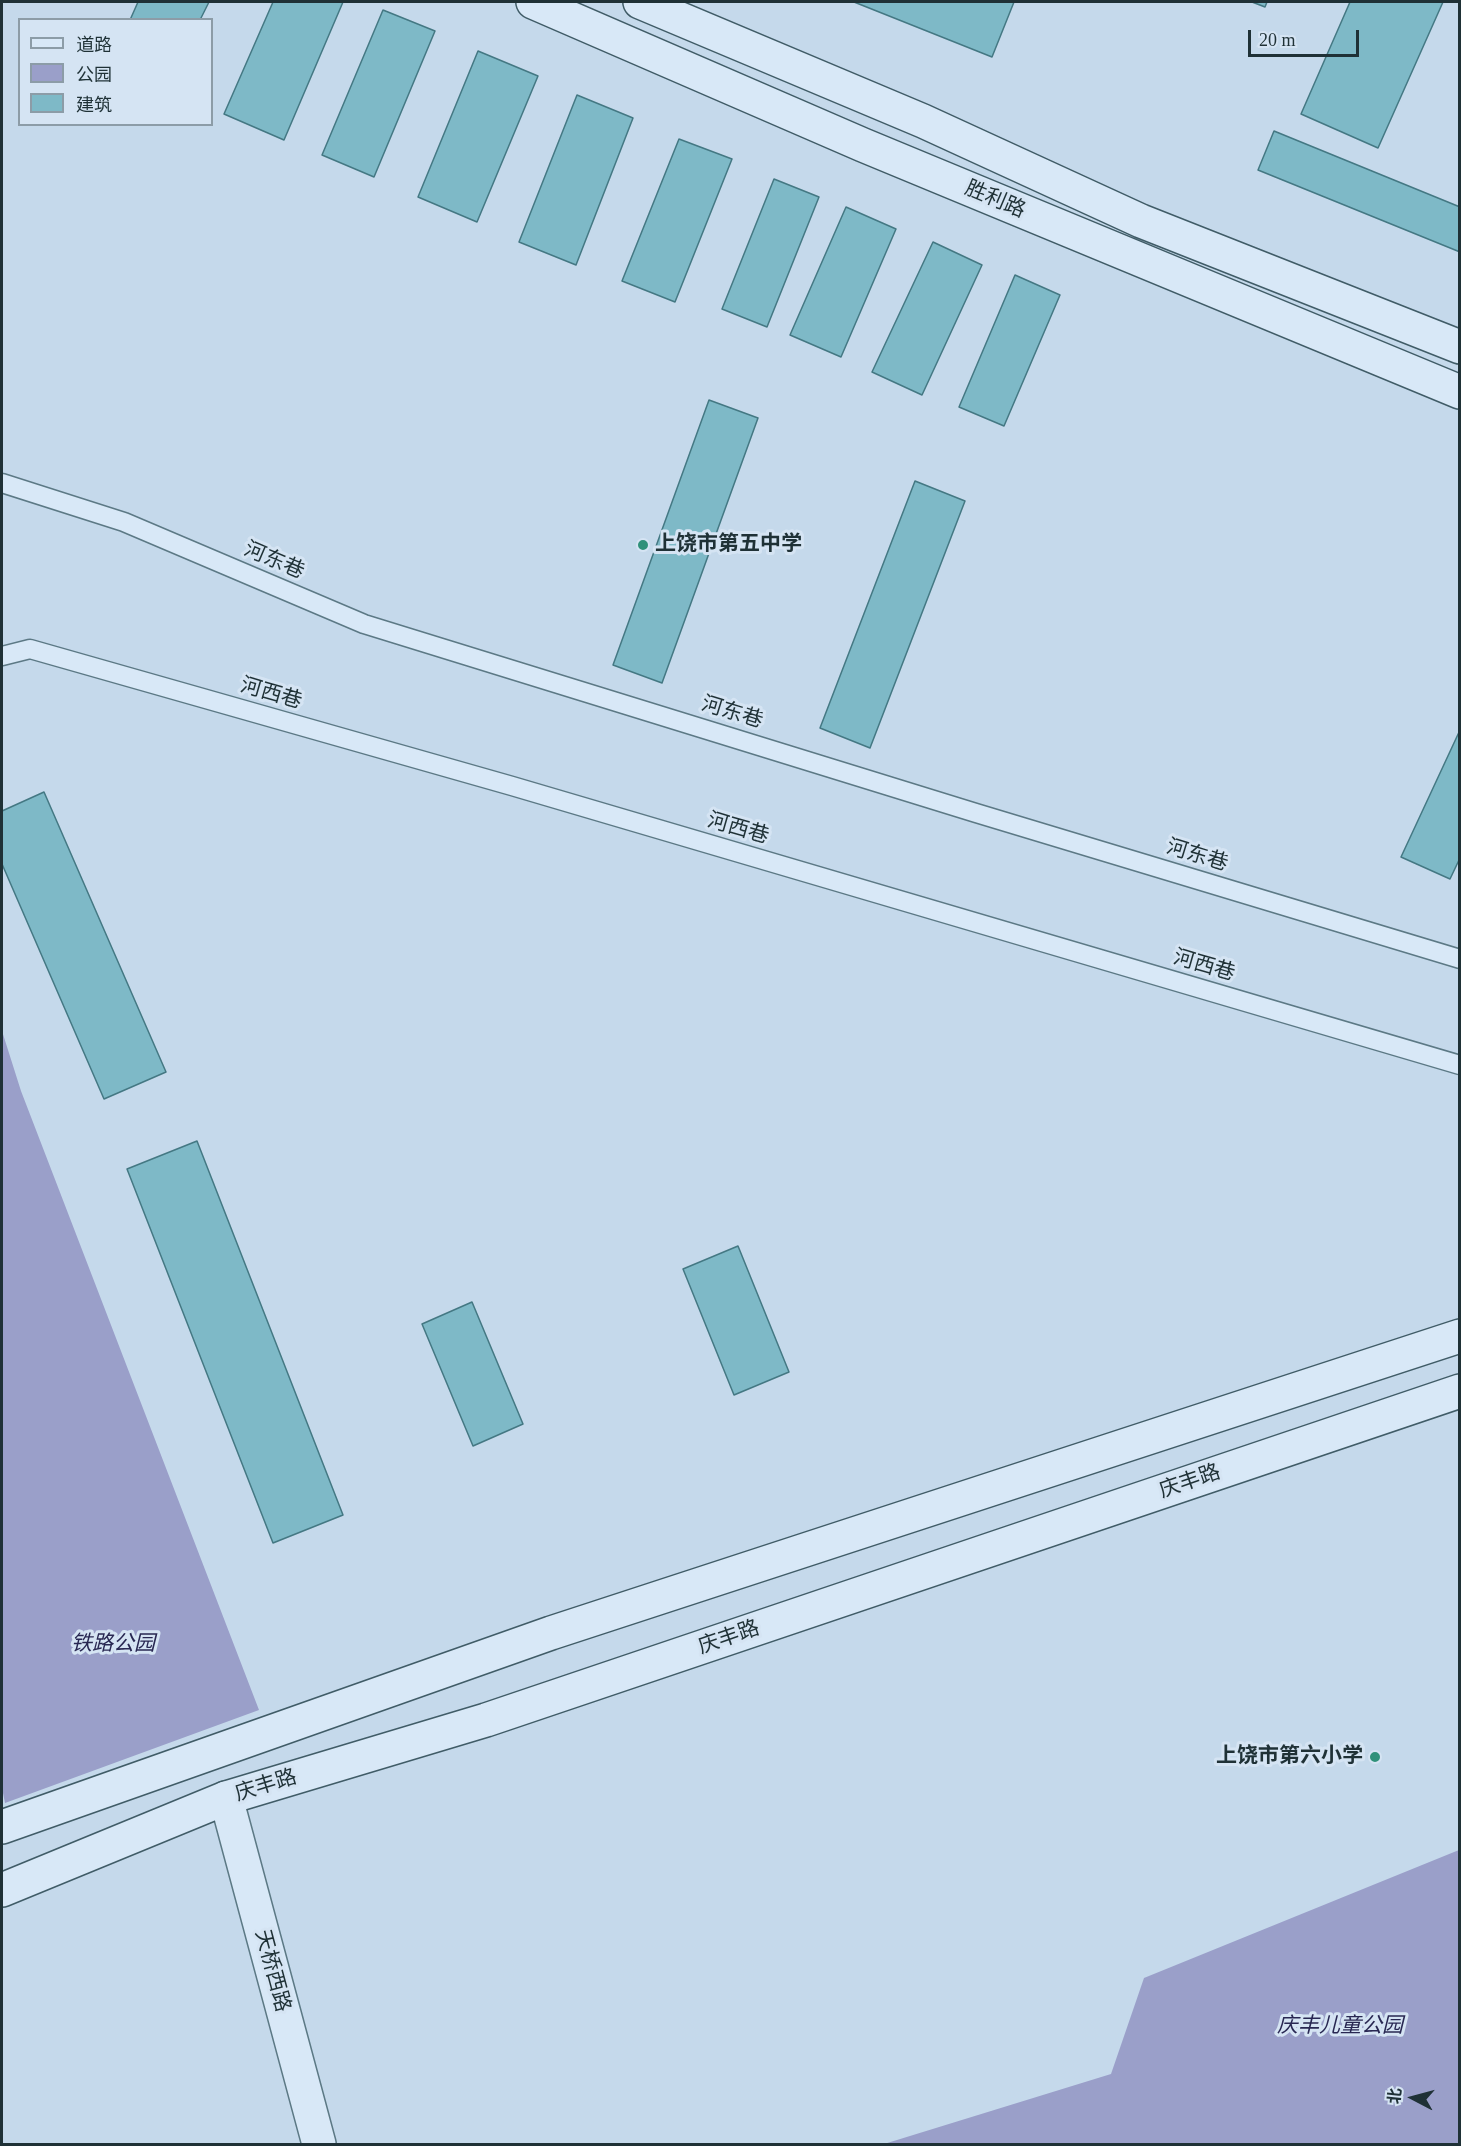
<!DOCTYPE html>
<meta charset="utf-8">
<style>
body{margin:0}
#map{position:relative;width:1461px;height:2146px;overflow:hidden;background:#c5d9eb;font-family:"Times New Roman","Noto Sans SC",serif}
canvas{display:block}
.frame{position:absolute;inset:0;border:3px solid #1f3136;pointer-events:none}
.legend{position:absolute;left:18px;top:18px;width:195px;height:108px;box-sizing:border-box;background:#d5e4f3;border:2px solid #8c9ca7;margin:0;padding:8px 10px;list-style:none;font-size:18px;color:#1f3136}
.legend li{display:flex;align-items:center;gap:12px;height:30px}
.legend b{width:30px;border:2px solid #8c9ca7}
.north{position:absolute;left:1383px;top:2068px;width:60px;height:60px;-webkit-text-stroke:4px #d5e4f3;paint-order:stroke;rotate:276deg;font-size:16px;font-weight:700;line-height:24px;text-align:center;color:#1f3136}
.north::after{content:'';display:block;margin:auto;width:21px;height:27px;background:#1f3136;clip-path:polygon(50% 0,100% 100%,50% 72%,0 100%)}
.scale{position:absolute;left:1248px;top:30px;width:111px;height:27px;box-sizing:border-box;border:3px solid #1f3136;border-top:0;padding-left:8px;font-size:18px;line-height:21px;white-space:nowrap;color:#1f3136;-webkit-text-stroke:4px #d5e4f3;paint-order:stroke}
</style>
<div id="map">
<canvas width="1461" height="2146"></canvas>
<div class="frame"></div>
<ul class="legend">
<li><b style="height:8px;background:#d8e8f7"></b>道路</li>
<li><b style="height:16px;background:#9a9fc9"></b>公园</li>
<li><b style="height:16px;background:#7eb9c7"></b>建筑</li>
</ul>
<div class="north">北</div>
<div class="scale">20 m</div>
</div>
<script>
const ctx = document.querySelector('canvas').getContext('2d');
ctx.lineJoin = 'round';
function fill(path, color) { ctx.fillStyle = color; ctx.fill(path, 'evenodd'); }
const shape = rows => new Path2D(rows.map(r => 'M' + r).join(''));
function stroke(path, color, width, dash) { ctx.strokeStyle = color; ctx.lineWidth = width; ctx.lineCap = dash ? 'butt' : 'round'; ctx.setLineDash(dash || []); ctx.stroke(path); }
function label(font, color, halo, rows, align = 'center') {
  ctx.font = font + ' "Times New Roman","Noto Sans SC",serif'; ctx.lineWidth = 6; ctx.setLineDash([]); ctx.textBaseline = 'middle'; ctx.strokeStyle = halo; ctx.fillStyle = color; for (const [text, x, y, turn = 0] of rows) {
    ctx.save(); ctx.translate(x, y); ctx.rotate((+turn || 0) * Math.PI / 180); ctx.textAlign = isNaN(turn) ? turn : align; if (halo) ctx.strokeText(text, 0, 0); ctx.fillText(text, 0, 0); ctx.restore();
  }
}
fill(shape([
 [2,1031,21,1091,259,1710,5,1803,2,1788],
 [1459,1850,1459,2144,884,2144,1111,2074,1144,1978]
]), '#9a9fc9');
const building = shape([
 [138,2,209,2,200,20,130,20,138,2],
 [273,2,343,2,284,140,224,114,273,2],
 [854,2,1014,2,992,57,854,2],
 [1252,2,1267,2,1265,7,1252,2],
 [1350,2,1443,2,1378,148,1301,114,1350,2],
 [383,10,435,31,374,177,322,155,383,10],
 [478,51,538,76,477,222,418,197,478,51],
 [577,95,633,118,576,265,519,242,577,95],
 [1274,131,1460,207,1460,252,1258,170,1274,131],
 [679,139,732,159,675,302,622,281,679,139],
 [774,179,819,197,767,327,722,309,774,179],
 [846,207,896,229,841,357,790,335,846,207],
 [933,242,982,265,922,395,872,372,933,242],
 [1015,275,1060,295,1004,426,959,407,1015,275],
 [709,400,758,418,662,683,613,665,709,400],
 [915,481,965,501,870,748,820,728,915,481],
 [1460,730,1460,858,1450,879,1401,857,1460,730],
 [44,792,166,1072,104,1099,2,864,2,811,44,792],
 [197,1141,343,1515,273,1543,127,1169,197,1141],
 [738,1246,789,1372,734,1395,683,1269,738,1246],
 [472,1302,523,1424,473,1446,422,1324,472,1302]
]);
fill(building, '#7eb9c7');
stroke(building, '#447883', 1.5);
const lane = shape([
 [2,483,124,522,364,624,976,813,1460,959],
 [2,656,30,649,512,786,1460,1065]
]);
const street = shape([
 [226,1798,319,2144]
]);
const secondary = shape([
 [533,2,863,145,1460,392],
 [640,2,923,121,1141,221,1460,347],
 [2,1827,551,1633,1460,1336],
 [2,1890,226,1798,486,1720,1460,1391]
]);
stroke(lane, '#5c7985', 21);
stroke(street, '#5c7985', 36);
stroke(secondary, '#405c67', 36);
stroke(lane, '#d8e8f7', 18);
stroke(street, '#d8e8f7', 33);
stroke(secondary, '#d8e8f7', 33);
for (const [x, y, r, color] of [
 [643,545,6,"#30917a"],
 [1375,1757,6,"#30917a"]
]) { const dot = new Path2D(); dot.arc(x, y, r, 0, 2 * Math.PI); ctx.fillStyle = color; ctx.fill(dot); stroke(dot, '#d5e4f3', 2); }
label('21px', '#1f3136', '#d5e4f3', [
 ["胜利路",995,200,23],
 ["河东巷",274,561,23],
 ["河西巷",271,694,16],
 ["河东巷",732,713,17],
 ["河西巷",738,829,16],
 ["河东巷",1197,856,17],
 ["河西巷",1204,966,16],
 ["庆丰路",1190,1482,-19],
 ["庆丰路",729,1638,-19],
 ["庆丰路",266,1786,-17],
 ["天桥西路",272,1971,75]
]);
label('bold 21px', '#1f3136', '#d5e4f3', [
 ["上饶市第五中学",655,545],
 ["上饶市第六小学",1363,1757,"right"]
], 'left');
label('italic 21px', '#282752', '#d5e4f3', [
 ["铁路公园",113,1644],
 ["庆丰儿童公园",1340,2026]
]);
</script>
